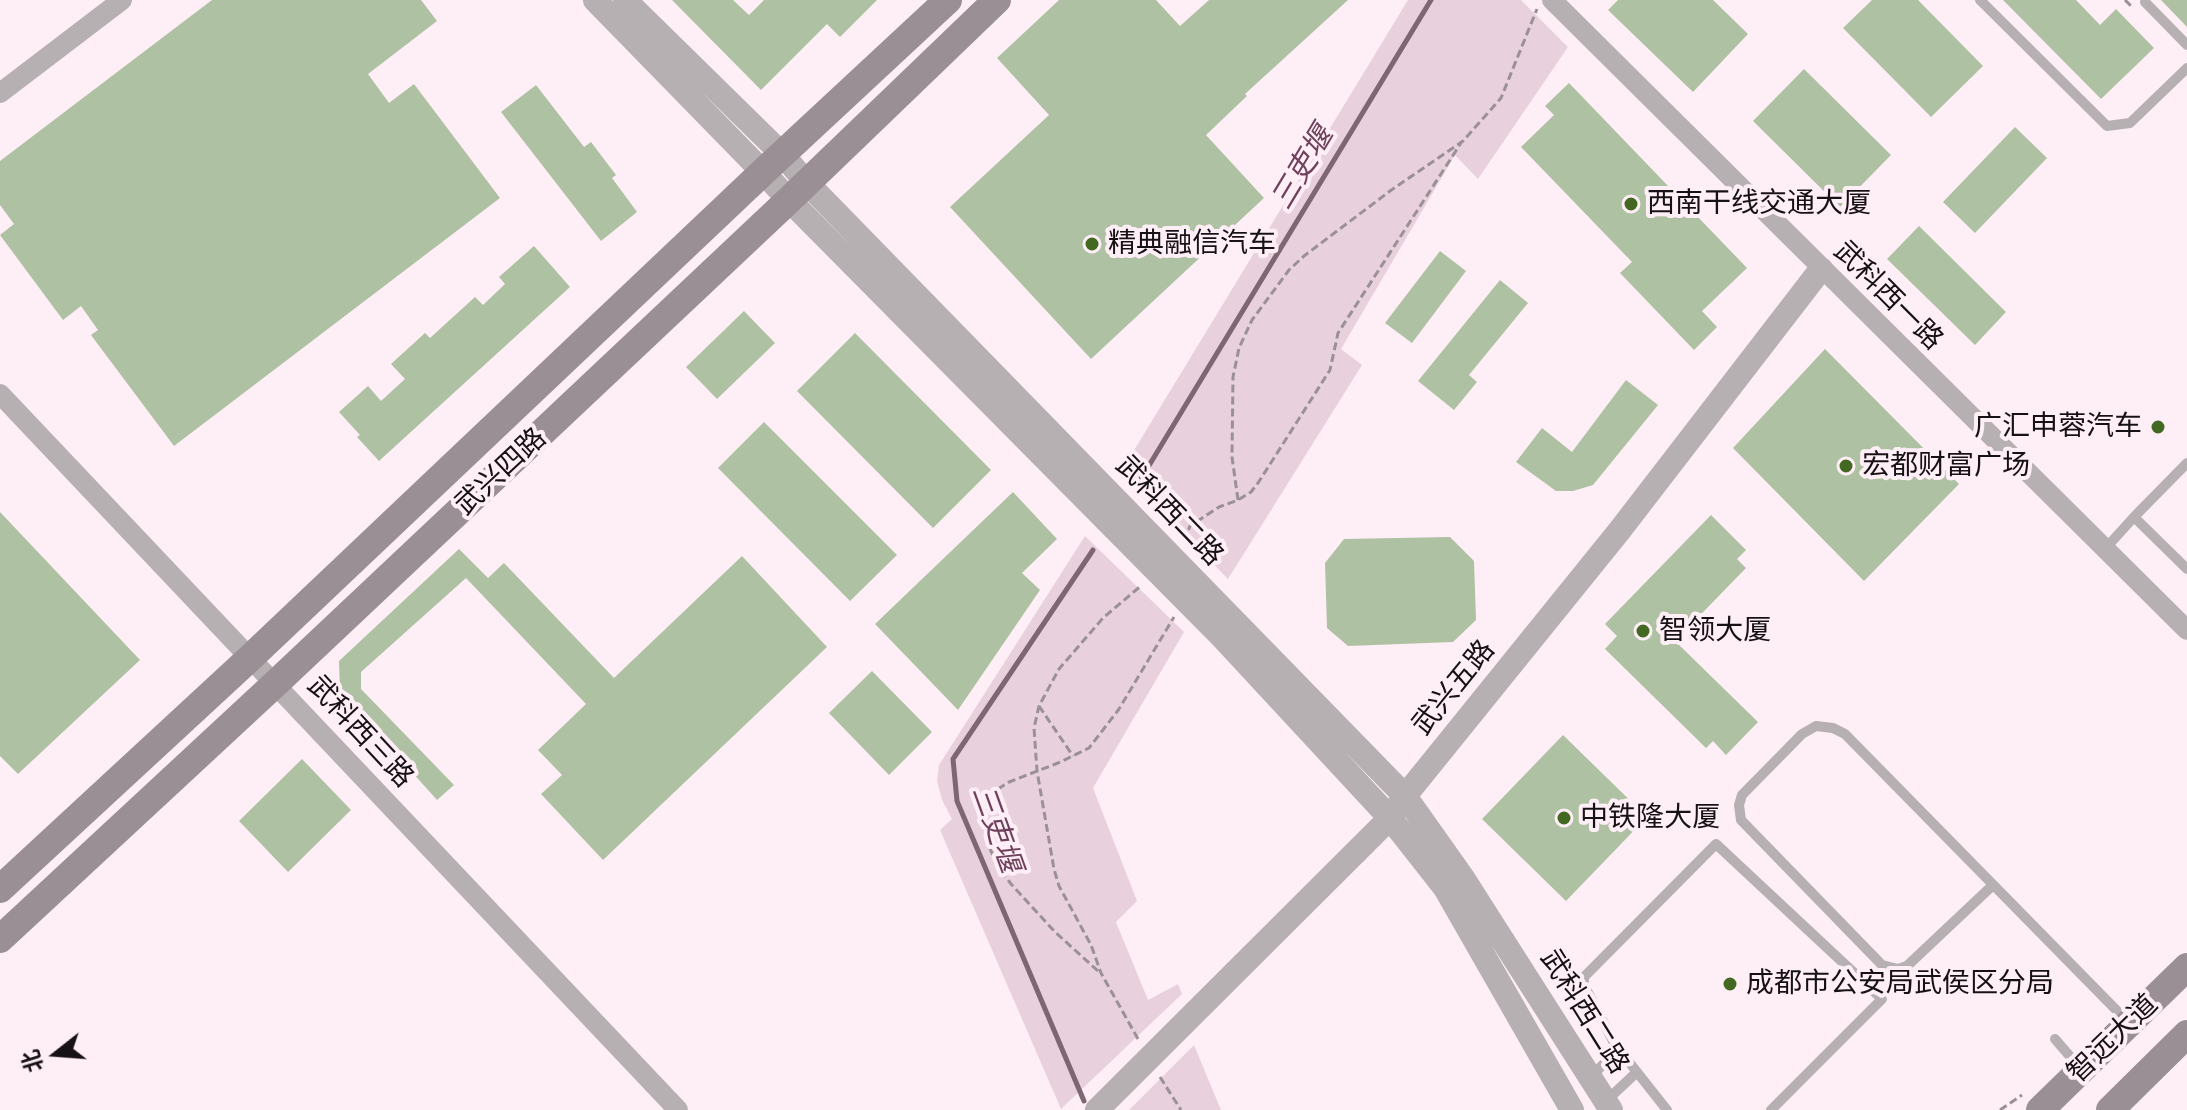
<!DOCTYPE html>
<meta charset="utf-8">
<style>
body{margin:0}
#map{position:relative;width:2187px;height:1110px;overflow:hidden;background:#feeef6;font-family:Karla,"Noto Sans SC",sans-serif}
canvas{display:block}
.north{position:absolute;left:16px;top:1014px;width:80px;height:80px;-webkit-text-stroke:6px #feeef6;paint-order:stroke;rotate:253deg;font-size:22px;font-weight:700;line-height:32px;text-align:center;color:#161114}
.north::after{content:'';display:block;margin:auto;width:28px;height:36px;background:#161114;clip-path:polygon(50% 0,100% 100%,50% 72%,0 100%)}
</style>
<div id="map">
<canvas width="2187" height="1110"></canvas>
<div class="north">北</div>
</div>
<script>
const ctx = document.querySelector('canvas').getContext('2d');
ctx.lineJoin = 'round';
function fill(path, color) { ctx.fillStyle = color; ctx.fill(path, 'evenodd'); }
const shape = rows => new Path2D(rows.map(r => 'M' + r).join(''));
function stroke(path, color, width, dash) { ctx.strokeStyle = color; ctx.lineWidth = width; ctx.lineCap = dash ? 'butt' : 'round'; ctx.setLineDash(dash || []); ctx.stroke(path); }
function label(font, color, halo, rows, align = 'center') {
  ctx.font = font + ' Karla,"Noto Sans SC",sans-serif'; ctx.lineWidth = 8; ctx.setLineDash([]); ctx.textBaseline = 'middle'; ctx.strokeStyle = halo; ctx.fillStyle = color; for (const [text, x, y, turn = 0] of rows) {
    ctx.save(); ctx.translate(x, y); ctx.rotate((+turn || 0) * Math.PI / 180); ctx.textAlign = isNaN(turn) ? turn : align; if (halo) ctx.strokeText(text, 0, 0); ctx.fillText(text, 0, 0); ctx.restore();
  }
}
fill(shape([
 [1408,0,1521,0,1568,47,1478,179,1455,155,1341,349,1362,365,1228,579,1122,470],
 [1085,536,1184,632,1093,788,1137,901,1116,922,1148,1000,1178,984,1182,994,1061,1109,940,830,952,819,942,800,937,781,939,765],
 [1194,1045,1221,1110,1129,1110]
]), '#e8d1dd');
stroke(shape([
 [1139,482,1431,0],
 [1084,1101,957,801,953,759,1093,550]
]), '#7e6672', 5);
fill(shape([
 [212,0,421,0,437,21,368,74,389,103,414,84,500,198,174,446,91,335,98,330,81,306,63,320,0,235,14,224,0,205,0,161],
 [672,0,733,0,749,15,764,0,877,0,840,37,827,24,761,90],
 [1059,0,1156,0,1180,26,1209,0,1348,0,1245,94,1247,96,1206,135,1264,198,1091,359,950,207,1049,115,997,58],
 [1618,0,1713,0,1748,34,1693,92,1608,10],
 [1872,0,1918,0,1983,66,1931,117,1843,28],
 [2003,0,2076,0,2100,25,2116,9,2154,48,2101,99],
 [2161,0,2187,0,2187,27],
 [1804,69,1891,155,1840,207,1753,121],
 [1569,83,1747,268,1702,311,1717,327,1694,350,1620,273,1632,262,1521,147,1554,115,1545,106],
 [536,85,584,147,591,142,616,175,612,178,637,212,601,241,501,112],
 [2015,127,2047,158,1975,233,1943,202],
 [1919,226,2006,312,1975,345,1887,259],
 [534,246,570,287,379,461,357,437,360,435,339,412,368,386,381,401,405,379,391,364,425,333,430,338,475,297,483,305,505,284,499,277],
 [1440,251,1466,271,1412,343,1385,323],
 [1500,280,1528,303,1469,375,1477,382,1454,410,1418,381],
 [744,311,775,343,717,399,686,367],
 [855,333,991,470,933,528,797,391],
 [1825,349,1959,484,1864,581,1733,448],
 [1626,380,1658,405,1593,485,1573,491,1556,491,1516,462,1542,428,1572,452],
 [764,422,897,555,850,601,718,468],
 [1013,492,1057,539,1022,573,1040,590,958,710,875,624],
 [0,512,140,660,18,774,0,756],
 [1711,515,1746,550,1737,559,1746,568,1675,641,1758,722,1726,755,1713,741,1706,748,1605,649,1617,636,1605,624],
 [1450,537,1474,561,1476,620,1453,642,1348,646,1327,628,1325,563,1344,539],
 [459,549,488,578,504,563,614,678,742,556,827,647,603,860,541,794,562,775,538,750,586,704,466,578,361,672,361,689,454,785,437,800,340,692,339,661],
 [872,671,932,732,889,775,829,713],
 [1563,735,1647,817,1566,901,1482,819],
 [302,759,351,810,288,872,239,821]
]), '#afc1a3');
stroke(shape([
 [2125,0,2132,7],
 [1238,500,1232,457,1233,377,1239,348,1252,320,1289,270,1304,256,1390,191,1463,141,1501,98,1537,9],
 [1184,541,1190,526,1219,507,1238,500,1251,492,1258,483,1330,370,1338,333,1461,143],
 [1039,706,1073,756],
 [1098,971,1055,932,1011,884,998,866,990,849,985,833,984,819,989,805,998,789,1009,782,1058,763,1089,748,1119,709,1174,617],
 [1138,1039,1101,973,1091,945,1059,886,1054,869,1037,771,1034,728,1039,706,1059,669,1103,618,1142,585],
 [1160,1077,1181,1110],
 [2000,1110,2022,1095]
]), '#9b9096', 3, [8, 4]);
stroke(shape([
 [1980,0,2107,126,2130,123,2187,68],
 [2145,2,2187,45],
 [2134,517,2187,569],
 [2105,549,2134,517,2187,463],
 [1993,885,1907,966,1898,969,1882,965,1741,820,1739,805,1742,795,1802,734,1816,726,1833,728,1845,734,2128,1022],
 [2055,1039,2080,1068],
 [1592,1076,1618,1049],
 [1607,1100,1637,1072],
 [1667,1110,1614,1043,1584,985,1584,977,1716,844,1882,999,1771,1110]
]), '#b7b0b3', 10);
stroke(shape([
 [1552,0,2187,630],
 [0,93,122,0],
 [0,394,678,1110]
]), '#b7b0b3', 20);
stroke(shape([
 [595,0,763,172,789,200,1223,638,1390,818,1445,888,1572,1110],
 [625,0,782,154,807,183,1405,796,1463,878,1611,1110],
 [1097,1110,1390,818,1405,796,1620,530,1821,269]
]), '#b7b0b3', 24);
stroke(shape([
 [0,889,250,658,763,172,948,0],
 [0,939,275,684,789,200,997,0],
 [2040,1110,2187,967],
 [2110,1110,2187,1034]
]), '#998f94', 28);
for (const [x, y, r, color] of [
 [1631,204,8,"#436822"],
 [1092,244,8,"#436822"],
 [2158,427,8,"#436822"],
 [1846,466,8,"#436822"],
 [1643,631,8,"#436822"],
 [1564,818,8,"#436822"],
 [1730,984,8,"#436822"]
]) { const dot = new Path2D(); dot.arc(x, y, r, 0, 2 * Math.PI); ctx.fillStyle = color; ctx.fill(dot); stroke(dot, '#feeef6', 3); }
label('28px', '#161114', '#feeef6', [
 ["西南干线交通大厦",1647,204],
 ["精典融信汽车",1108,244],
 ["广汇申蓉汽车",2142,427,"right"],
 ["宏都财富广场",1862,466],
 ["智领大厦",1659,631],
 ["中铁隆大厦",1580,818],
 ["成都市公安局武侯区分局",1746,984]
], 'left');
label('28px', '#161114', '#feeef6', [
 ["武科西一路",1888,296,45],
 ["武兴四路",501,472,-43],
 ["武科西二路",1169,511,46],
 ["武兴五路",1454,688,-51],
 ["武科西三路",360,732,47],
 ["武科西二路",1584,1012,58],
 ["智远大道",2113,1039,-44]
]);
label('italic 30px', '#70415c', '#feeef6', [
 ["三吏堰",1303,168,-59],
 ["三吏堰",996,829,70]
]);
</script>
